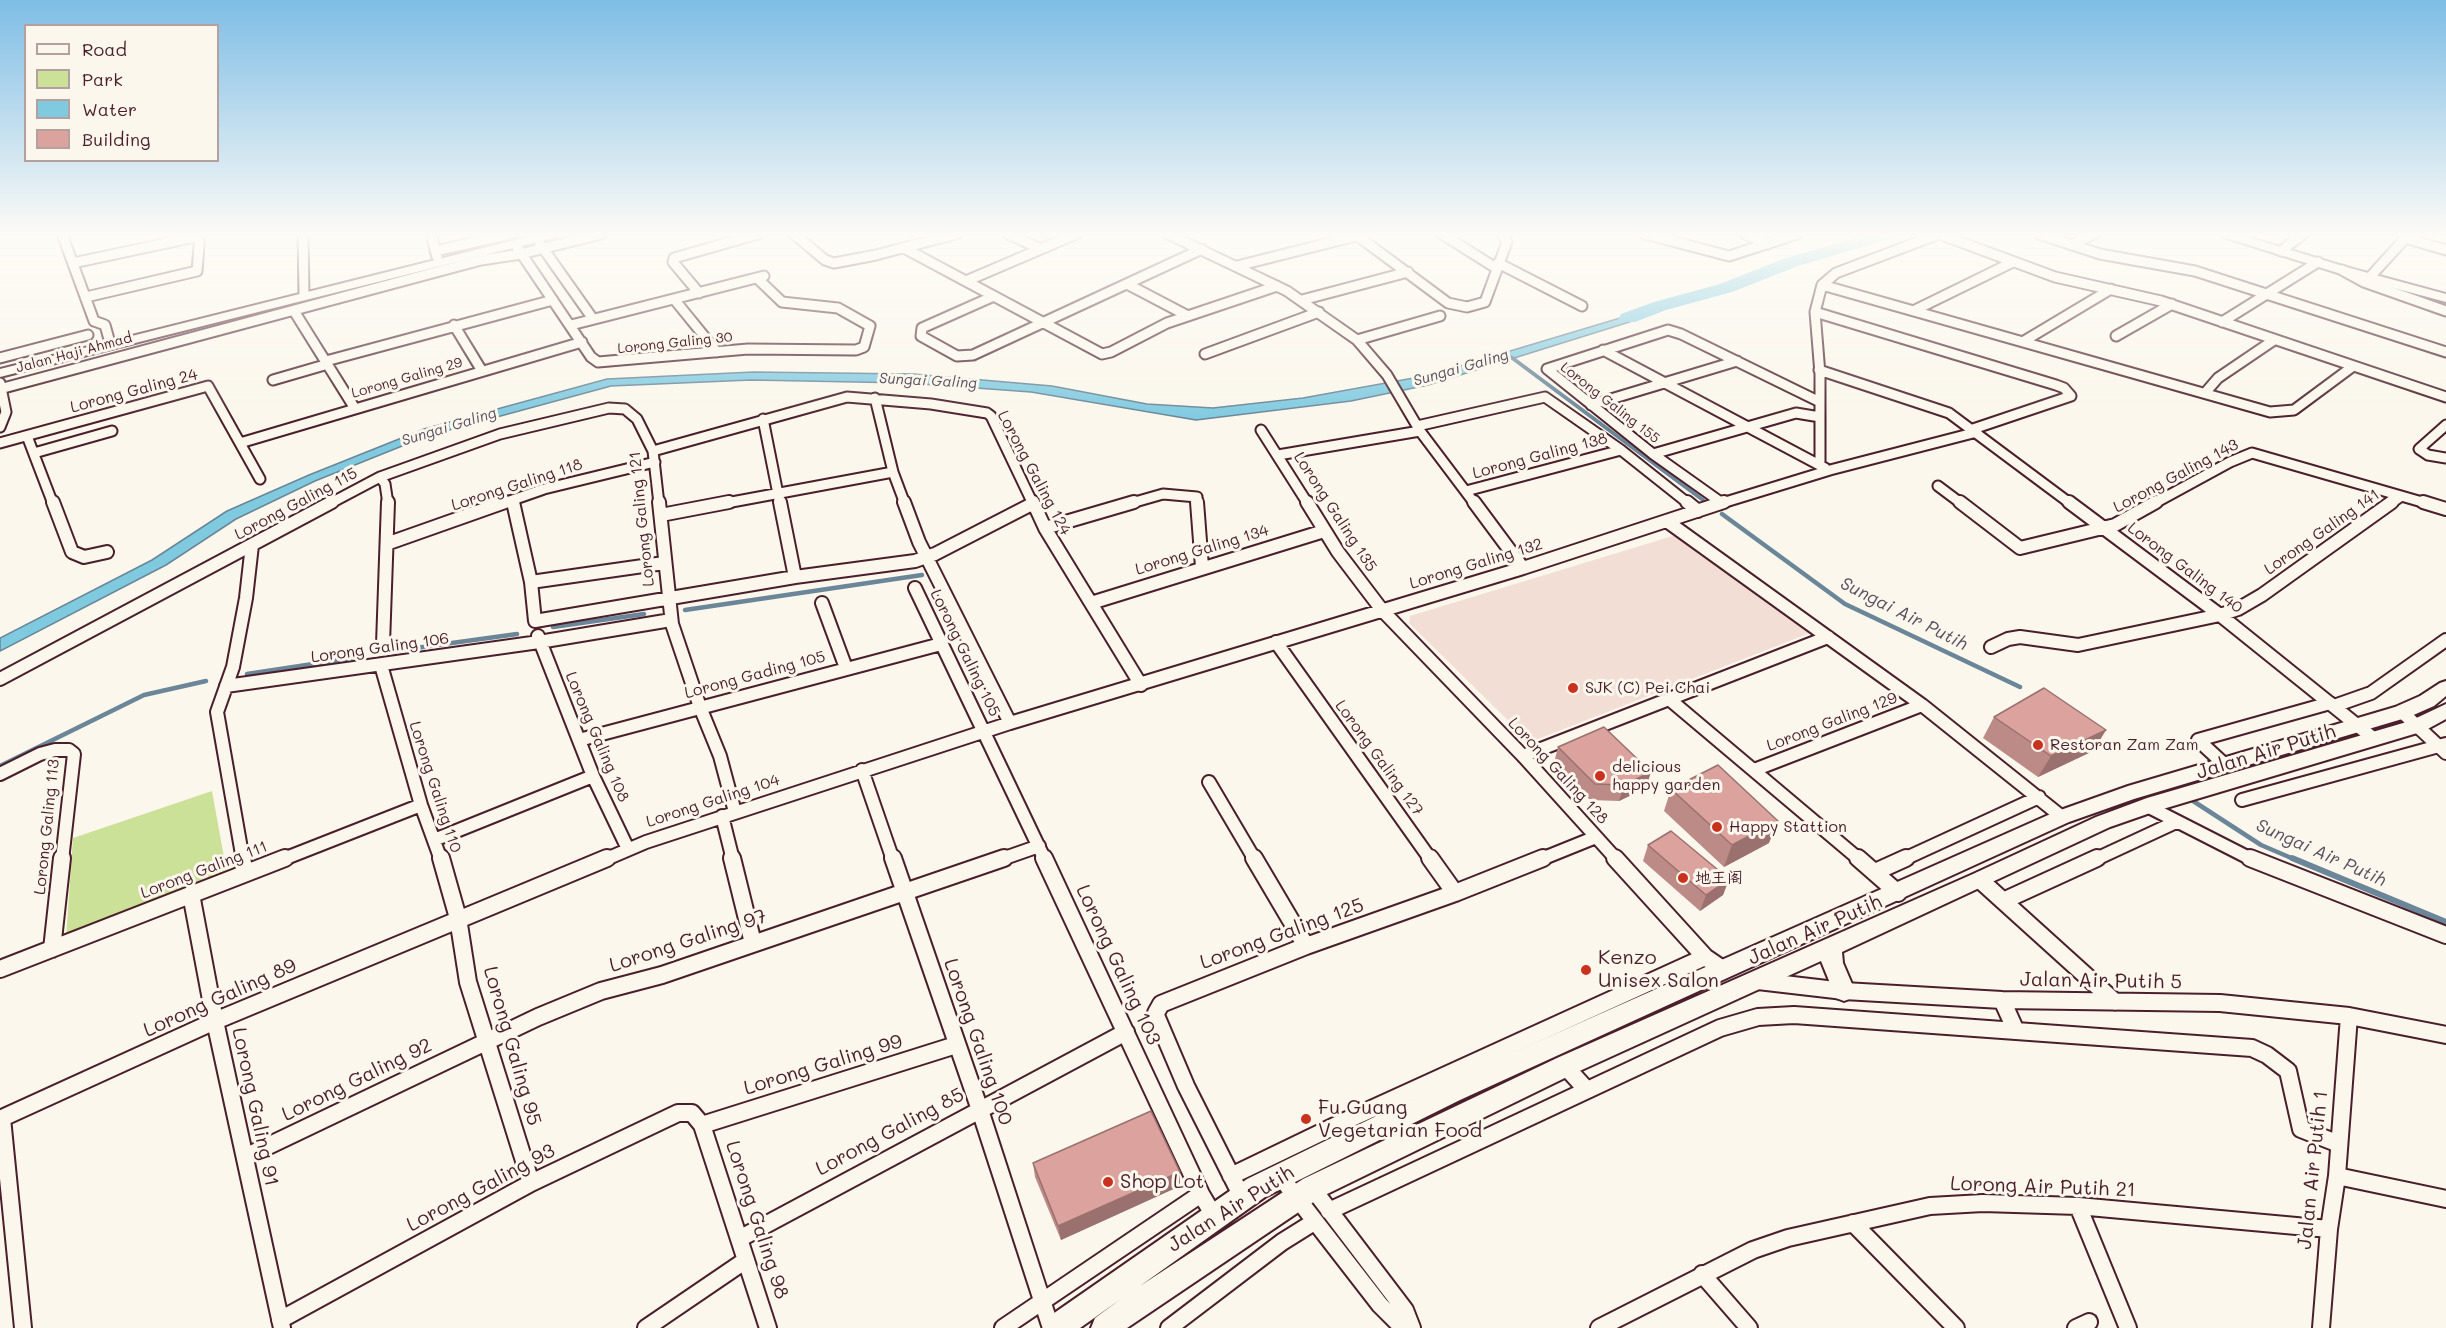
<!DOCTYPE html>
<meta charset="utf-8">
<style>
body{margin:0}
#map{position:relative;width:2446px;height:1328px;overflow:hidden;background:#fbf7ec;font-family:Mali,sans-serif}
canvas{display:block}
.legend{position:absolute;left:24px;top:24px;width:195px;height:138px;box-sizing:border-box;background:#fbf7ec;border:2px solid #b4a19f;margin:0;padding:8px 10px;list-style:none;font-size:18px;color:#4a1f2b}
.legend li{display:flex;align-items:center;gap:12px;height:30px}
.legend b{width:30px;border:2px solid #b4a19f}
</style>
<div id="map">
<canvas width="2446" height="1328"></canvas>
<ul class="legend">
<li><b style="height:8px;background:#fbf7ec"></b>Road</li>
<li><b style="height:16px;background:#cbe197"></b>Park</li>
<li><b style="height:16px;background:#80cae0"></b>Water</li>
<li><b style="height:16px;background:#dca29d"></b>Building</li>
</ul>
</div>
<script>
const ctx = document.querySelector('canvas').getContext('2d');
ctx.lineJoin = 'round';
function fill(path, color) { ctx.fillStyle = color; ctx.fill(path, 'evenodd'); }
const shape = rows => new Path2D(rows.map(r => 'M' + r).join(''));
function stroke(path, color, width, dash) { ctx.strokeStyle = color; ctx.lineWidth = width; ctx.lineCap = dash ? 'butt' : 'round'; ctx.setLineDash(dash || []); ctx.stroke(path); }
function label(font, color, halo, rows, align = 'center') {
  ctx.font = font + ' Mali,"LXGW WenKai TC",sans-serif'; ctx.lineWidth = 6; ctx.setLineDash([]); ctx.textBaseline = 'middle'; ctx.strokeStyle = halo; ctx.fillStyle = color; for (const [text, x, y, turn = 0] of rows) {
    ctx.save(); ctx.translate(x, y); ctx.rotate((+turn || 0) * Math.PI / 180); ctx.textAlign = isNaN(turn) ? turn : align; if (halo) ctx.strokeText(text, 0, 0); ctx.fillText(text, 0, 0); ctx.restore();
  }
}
fill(shape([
 [1676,535,1810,633,1530,742,1409,623,1410,616]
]), '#f2ded4');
fill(shape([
 [212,791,227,874,66,938,73,838]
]), '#cbe197');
const water = shape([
 [1660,306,1639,319,1428,385,1351,401,1196,420,1031,392,907,383,751,380,611,386,427,436,315,481,236,519,166,565,0,651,0,638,152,560,227,511,309,475,424,429,607,379,753,372,913,374,1052,386,1147,404,1213,408,1303,398,1430,375,1660,306]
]);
fill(water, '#80cae0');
stroke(water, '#6a8698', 1.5);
stroke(shape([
 [1511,357,1703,500]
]), '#6a8698', 4);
stroke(shape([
 [1722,514,1845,604,2020,687],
 [685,610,922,575],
 [553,627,644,614],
 [394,651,517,634],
 [247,674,359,657],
 [0,766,144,695,206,681],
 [2190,799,2261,845,2296,860]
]), '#6a8698', 4.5);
stroke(shape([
 [2292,858,2446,922]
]), '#6a8698', 6);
fill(shape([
 [1870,234,1895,234,1893,238,1798,266,1732,292,1666,310,1635,322,1621,322,1619,318,1621,314,1654,302,1720,284,1786,258,1870,234]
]), '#80cae0');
const streetFar2 = shape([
 [62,234,94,321],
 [303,234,304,295],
 [431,234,437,257],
 [794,234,825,260,834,263,876,255,956,234],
 [1008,234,1041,249],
 [1168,234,1287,291,1357,340,1387,375,1420,431,1475,504],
 [1355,234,1448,303,1467,307,1485,302,1507,242,1502,234],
 [1442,234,1496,268],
 [1645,234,1729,256,1797,234],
 [1745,234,1768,244],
 [1939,234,2055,277,2161,301,2446,397],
 [2039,234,2100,254,2195,271,2446,352],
 [2405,238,2446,250],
 [540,244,593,319],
 [2071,245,2094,234],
 [517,247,591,357,598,362,748,349,856,350,864,347,870,326,838,308,782,302,757,278],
 [904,248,1102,354,1111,352,1167,323,1277,286],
 [435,251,511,234],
 [2281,251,2303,234],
 [73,263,200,236],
 [1498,263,1582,306],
 [1237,266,1364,234],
 [2342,270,2364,282,2446,311],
 [2370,277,2409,234],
 [966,281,1076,234],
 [1127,284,1188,316],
 [1822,285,2270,412,2294,410,2352,367],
 [699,293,673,262,674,258,758,234],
 [994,296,922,328,921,336,957,356,973,355,1202,249],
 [86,297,197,271,200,234],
 [674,299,717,352],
 [1302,300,1408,272],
 [1915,310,2013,262],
 [294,311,354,407],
 [1815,312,2056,385,2064,388,2071,396,1973,429],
 [94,321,105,325,110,343],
 [2222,322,2318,262],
 [454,325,482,371],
 [571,325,764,276],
 [2116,336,2172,304],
 [1357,340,1440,316],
 [2024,341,2111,289],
 [1603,350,1825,468],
 [1205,354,1319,312],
 [0,358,88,335],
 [326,361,553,300],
 [1819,370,1949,413,2071,504],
 [273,380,328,364],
 [0,383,6,412,0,427],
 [0,389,481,260,521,254,601,234],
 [2205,393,2218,378,2274,340],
 [875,398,893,472,905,504],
 [1591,405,1737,361],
 [763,419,780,504],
 [2446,425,2419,449,2428,455,2446,458],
 [1417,426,1545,397,1621,450,1689,504],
 [1261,430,1308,504],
 [27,436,53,504],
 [0,443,208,386,260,479],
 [240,443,582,342],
 [653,451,847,397,931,404,987,413,991,416,1033,504],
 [34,453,112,431],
 [1653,454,1796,413,1820,417],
 [1278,455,1420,431],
 [1820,465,1820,374,1815,312,1822,285,1836,273,1939,234],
 [380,477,385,484,388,504],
 [1938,486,1962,504],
 [1466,491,1621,450],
 [512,500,513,504],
 [1722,503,1653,454,1547,369,1668,330,1681,334,1820,402],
 [329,504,380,477,500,434,609,408,625,409,637,419,653,451,659,504],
 [501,504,544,489,655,462],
 [721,504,893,472],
 [1128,504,1163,494,1197,497,1197,504],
 [1719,504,1830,470,1977,432],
 [2153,504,2230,462,2252,453,2429,504],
 [2390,504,2400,497]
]);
const streetFar1 = shape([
 [53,502,72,552,84,557,107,552],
 [513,502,531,582,535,621,795,577,915,561,935,554,1032,504],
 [659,502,672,624,700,707,720,756,735,812],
 [780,502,795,577],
 [904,502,919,542,1010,723],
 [1033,502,1045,528,1141,685],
 [1197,502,1202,567],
 [1307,502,1338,552,1382,610,1523,756,1617,860],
 [1474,502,1523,568],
 [1687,502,1698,511],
 [1960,502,2020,548,2115,525,2156,502],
 [2069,502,2220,615,2373,738],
 [2423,502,2446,509],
 [661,515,729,502],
 [1668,522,1922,705,2062,817],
 [1045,528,1134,502],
 [389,543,505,502],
 [531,582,664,563],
 [915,588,1045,860],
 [822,603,846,668],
 [1091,603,1324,531],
 [538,636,593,776,628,849],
 [1276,642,1431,860],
 [383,644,388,502],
 [1991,647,2008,639,2020,637,2078,645,2220,615,2238,609,2262,595,2392,502],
 [381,665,421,805,441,860],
 [0,679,332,502],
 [226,686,539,642,671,620],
 [1669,699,1860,860],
 [2334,706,2371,693,2446,640],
 [2402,712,2446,753],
 [579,740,941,644],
 [2198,740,2330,703],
 [2198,740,2224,764],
 [1523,756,1828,637],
 [862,770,893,860],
 [1754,770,1922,705],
 [0,774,40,754,55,750,69,750,74,754,62,860],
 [1209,782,1255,860],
 [2242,800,2446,744],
 [2147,806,2253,860],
 [722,816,733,860],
 [434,840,593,776],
 [243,860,217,712,233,667,246,598,252,545],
 [281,860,421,805],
 [604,860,646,842,1010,723,1523,568,1724,502],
 [999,860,1039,846],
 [1539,860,1596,837],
 [1902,860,2039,797],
 [2094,860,2176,822]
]);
const street = shape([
 [242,858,245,873],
 [441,858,458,918,468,982,531,1183],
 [732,858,753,943],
 [893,858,980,1110,1051,1328],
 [1044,858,1201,1194,1214,1216],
 [1254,858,1306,946],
 [1430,858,1455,893],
 [1615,858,1705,957,1724,970],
 [1858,858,1898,893],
 [2250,858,2446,935],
 [1875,872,1906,858],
 [1980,880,2115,1002],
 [191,894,215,1021,282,1328],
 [2003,901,2097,858],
 [52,949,62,858],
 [0,969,285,858],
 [1758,981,1844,991,2002,1000,2220,1003,2349,1016,2446,1035],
 [2002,1000,2016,1031],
 [1565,1066,1586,1089],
 [2,1118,23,1328],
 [0,1119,215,1021,607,858],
 [702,1125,956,1045],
 [245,1157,538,1017,601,991,662,975,1004,858],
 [1231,1176,1345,1121,1705,957],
 [1280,1176,1380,1305,1403,1328],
 [2337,1176,2446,1199],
 [1310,1185,1405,1310,1412,1328],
 [1242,1197,1186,1086,1157,1018,1156,1013,1161,1004,1306,946,1455,893,1543,858],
 [2078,1206,2128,1328],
 [1329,1211,1720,1028,1758,1017,1794,1015,2252,1048,2267,1055,2288,1071,2301,1129,2339,1144],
 [1853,1223,1956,1328],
 [739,1239,1126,1032],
 [1702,1274,1749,1328],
 [280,1320,531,1183,678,1113,692,1113,702,1125,768,1328],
 [646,1328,746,1260],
 [1003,1328,1201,1194],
 [1169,1328,1282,1242,1314,1222],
 [1599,1328,1753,1250,1788,1238,1930,1206,1983,1203,2078,1206,2329,1229],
 [2076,1328,2089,1322],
 [2321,1328,2329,1229,2337,1176,2349,1016]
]);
const secondary = shape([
 [539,234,558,234,556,237,0,377,0,369,539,234],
 [2221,234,2238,234,2346,267,2446,294,2446,302,2338,273,2223,237,2221,234],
 [2446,681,2446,696,2434,706,2409,717,2134,799,2069,822,1460,1100,1265,1197,1140,1286,1303,1179,1557,1058,1973,874,2096,817,2147,798,2410,721,2446,704,2446,719,2424,731,2153,812,2110,827,1842,952,1843,963,1855,991,1852,998,1844,1001,1836,998,1821,961,1573,1074,1321,1197,1127,1328,1091,1328,1095,1318,1121,1299,1080,1328,1043,1328,1047,1318,1247,1179,1442,1084,2055,812,2128,786,2395,707,2420,696,2440,683,2446,681]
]);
stroke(streetFar2, '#4a1f2b', 13);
stroke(streetFar1, '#4a1f2b', 16);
stroke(street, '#4a1f2b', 20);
stroke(secondary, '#4a1f2b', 4);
stroke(streetFar2, '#fbf7ec', 9);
stroke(streetFar1, '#fbf7ec', 12);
stroke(street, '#fbf7ec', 16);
fill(secondary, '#fbf7ec');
fill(shape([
 [1994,717,2106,730,2093,751,2038,777,1983,738],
 [1558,747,1646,788,1619,801,1590,800,1554,763],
 [1671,789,1769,843,1724,867,1664,811],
 [1648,845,1729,879,1723,895,1700,911,1643,861],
 [1033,1163,1180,1172,1180,1186,1061,1240,1035,1177]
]), '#bd8b87');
fill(shape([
 [2106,730,2093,751,2038,777,2051,756],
 [1651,772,1646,788,1619,801,1624,785],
 [1778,821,1769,843,1724,867,1732,845],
 [1729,879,1723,895,1700,911,1706,895],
 [1180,1172,1180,1186,1061,1240,1058,1226]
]), '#9a716e');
const building = shape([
 [2044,688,2106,730,2051,756,1994,717,2044,688],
 [1604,727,1651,772,1624,785,1595,784,1558,747,1604,727],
 [1718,765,1778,821,1732,845,1671,789,1718,765],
 [1671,831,1729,879,1706,895,1648,845,1671,831],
 [1151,1111,1180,1172,1058,1226,1033,1163,1151,1111]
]);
fill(building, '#dca29d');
stroke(building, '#9a716e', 1.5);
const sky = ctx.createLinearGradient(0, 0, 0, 420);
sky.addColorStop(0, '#7ebde5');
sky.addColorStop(0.56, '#fdfbf6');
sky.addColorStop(1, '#fdfbf600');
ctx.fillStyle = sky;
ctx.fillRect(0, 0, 2446, 420);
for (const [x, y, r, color] of [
 [1573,688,6,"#c8321e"],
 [2038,745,6,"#c8321e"],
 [1600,776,6,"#c8321e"],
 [1717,827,6,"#c8321e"],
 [1683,878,6,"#c8321e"],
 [1586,970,6,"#c8321e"],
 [1306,1119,6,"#c8321e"],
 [1108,1182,6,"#c8321e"]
]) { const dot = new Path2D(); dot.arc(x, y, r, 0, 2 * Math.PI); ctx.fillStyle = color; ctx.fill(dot); stroke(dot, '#fbf7ec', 2); }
label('14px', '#4a1f2b', '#fbf7ec', [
 ["Lorong Galing 30",675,343,-6],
 ["Jalan Haji Ahmad",74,353,-15],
 ["Lorong Galing 29",407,378,-16],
 ["Lorong Galing 155",1610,403,38]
]);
label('italic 15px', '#5a5261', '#fbf7ec', [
 ["Sungai Galing",1461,368,-16],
 ["Sungai Galing",928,381,3],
 ["Sungai Galing",449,427,-17]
]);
label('16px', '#4a1f2b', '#fbf7ec', [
 ["Lorong Galing 24",134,391,-15],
 ["Lorong Galing 138",1540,456,-15],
 ["Lorong Galing 124",1034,473,62],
 ["Lorong Galing 143",2176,476,-28],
 ["Lorong Galing 118",517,485,-18],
 ["Lorong Galing 115",296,504,-28],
 ["Lorong Galing 135",1335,512,57],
 ["Lorong Galing 121",642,519,-96],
 ["Lorong Galing 141",2322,532,-35],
 ["Lorong Galing 134",1202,550,-17],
 ["Lorong Galing 132",1476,564,-17],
 ["Lorong Galing 140",2185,568,37],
 ["Lorong Galing 106",380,648,-8],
 ["Lorong Galing 105",965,653,64],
 ["Lorong Gading 105",755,675,-15],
 ["Lorong Galing 129",1832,722,-21],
 ["Lorong Galing 108",597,737,67],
 ["Lorong Galing 127",1379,758,54],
 ["Lorong Galing 128",1558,771,47],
 ["Lorong Galing 110",435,787,72],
 ["Lorong Galing 104",713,801,-18],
 ["Lorong Galing 113",47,827,-84],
 ["Lorong Galing 111",204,870,-21]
]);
label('16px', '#4a1f2b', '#fbf7ec', [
 ["SJK (C) Pei Chai",1585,688],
 ["Restoran Zam Zam",2050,745],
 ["delicious",1612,767],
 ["happy garden",1612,785],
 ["Happy Stattion",1729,827],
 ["地王阁",1695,878]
], 'left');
label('italic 18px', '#5a5261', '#fbf7ec', [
 ["Sungai Air Putih",1904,614,27],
 ["Sungai Air Putih",2321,853,24]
]);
label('20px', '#4a1f2b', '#fbf7ec', [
 ["Jalan Air Putih",2266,752,-17],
 ["Jalan Air Putih",1815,930,-24],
 ["Lorong Galing 125",1282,934,-20],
 ["Lorong Galing 97",688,941,-18],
 ["Lorong Galing 103",1118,965,65],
 ["Jalan Air Putih 5",2101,981,1],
 ["Lorong Galing 89",220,998,-24],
 ["Lorong Galing 100",978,1042,71],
 ["Lorong Galing 95",512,1046,74],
 ["Lorong Galing 99",823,1065,-17],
 ["Lorong Galing 92",357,1080,-26],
 ["Lorong Galing 91",255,1107,78],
 ["Lorong Galing 85",890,1132,-28],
 ["Jalan Air Putih 1",2313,1170,-84],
 ["Lorong Air Putih 21",2043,1187,2],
 ["Lorong Galing 93",481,1188,-28],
 ["Jalan Air Putih",1231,1209,-32],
 ["Lorong Galing 98",757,1220,72]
]);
label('20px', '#4a1f2b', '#fbf7ec', [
 ["Kenzo",1598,958],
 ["Unisex Salon",1598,981],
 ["Fu Guang",1318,1108],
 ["Vegetarian Food",1318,1131],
 ["Shop Lot",1120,1182]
], 'left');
</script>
